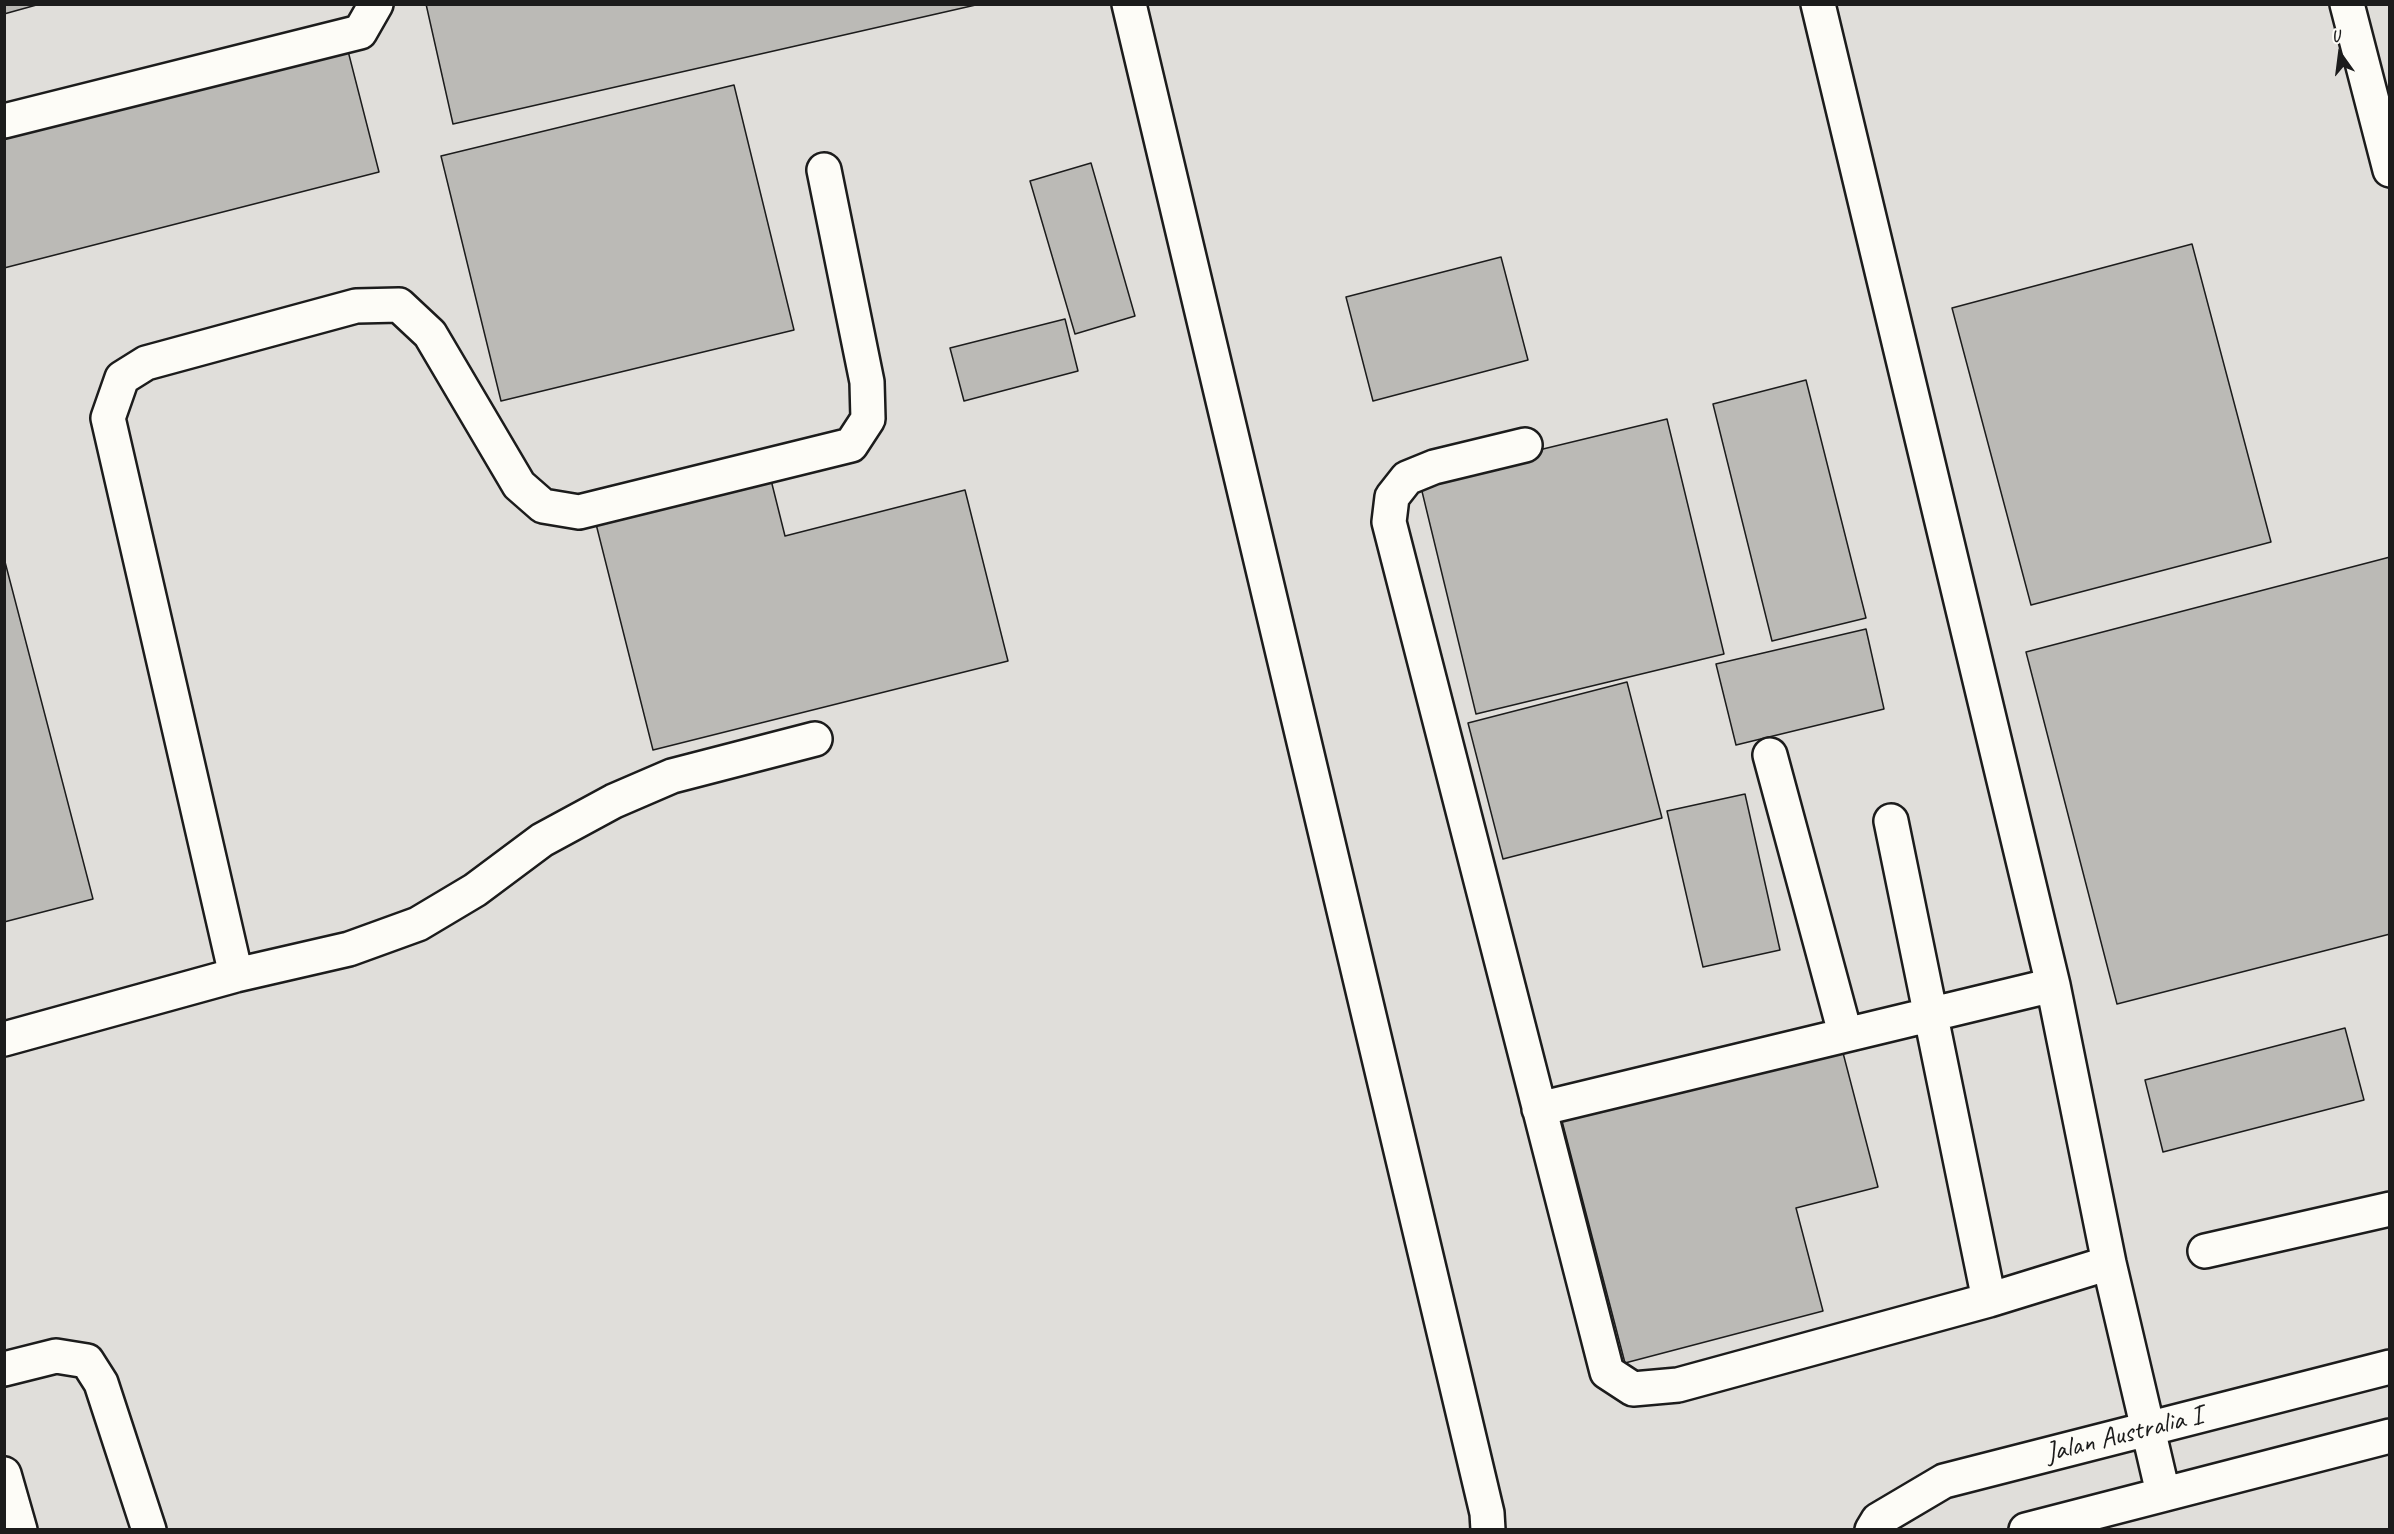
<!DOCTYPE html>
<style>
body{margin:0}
#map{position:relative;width:2394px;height:1534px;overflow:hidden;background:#f0eeea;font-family:Caveat,sans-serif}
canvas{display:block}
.frame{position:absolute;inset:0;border:6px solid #1c1c1c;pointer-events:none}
.north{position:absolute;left:2310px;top:24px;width:60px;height:60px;-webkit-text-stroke:4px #fdfcf7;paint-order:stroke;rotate:346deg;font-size:16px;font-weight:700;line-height:24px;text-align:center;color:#1c1c1c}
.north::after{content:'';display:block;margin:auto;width:21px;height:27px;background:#1c1c1c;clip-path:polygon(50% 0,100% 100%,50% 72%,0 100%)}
</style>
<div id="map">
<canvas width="2394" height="1534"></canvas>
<div class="frame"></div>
<div class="north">U</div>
</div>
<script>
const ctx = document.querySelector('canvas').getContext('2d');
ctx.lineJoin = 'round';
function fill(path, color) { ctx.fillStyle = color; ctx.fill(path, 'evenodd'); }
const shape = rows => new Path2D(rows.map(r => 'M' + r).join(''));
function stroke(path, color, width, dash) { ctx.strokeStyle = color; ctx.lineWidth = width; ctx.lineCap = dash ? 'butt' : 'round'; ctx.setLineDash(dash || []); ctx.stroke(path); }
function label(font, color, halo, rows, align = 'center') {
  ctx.font = font + ' Caveat,sans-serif'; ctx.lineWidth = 4.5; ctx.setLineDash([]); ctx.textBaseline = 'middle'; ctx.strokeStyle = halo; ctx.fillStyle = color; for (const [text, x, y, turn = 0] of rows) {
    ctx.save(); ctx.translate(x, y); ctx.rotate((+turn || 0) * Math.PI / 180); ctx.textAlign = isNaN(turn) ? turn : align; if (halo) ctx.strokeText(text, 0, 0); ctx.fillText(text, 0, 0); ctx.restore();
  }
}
fill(shape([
 [5,5,2389,5,2389,1529,5,1530]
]), '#e0deda');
const building = shape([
 [4,4,40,4,4,14,4,4],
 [426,4,980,4,453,124,426,4],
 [347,47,379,172,4,268,4,134,347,47],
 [734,85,794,330,501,401,441,156,734,85],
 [1091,163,1135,316,1075,334,1030,181,1091,163],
 [2192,244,2271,542,2031,605,1952,308,2192,244],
 [1501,257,1528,360,1373,401,1346,297,1501,257],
 [1065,319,1078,371,964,401,950,348,1065,319],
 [1806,380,1866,618,1772,641,1713,404,1806,380],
 [1667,419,1724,654,1476,714,1419,479,1667,419],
 [770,476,785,536,965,490,1008,661,653,750,595,520,770,476],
 [2390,557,2390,934,2117,1004,2026,652,2390,557],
 [4,558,93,899,4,922,4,558],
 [1866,629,1884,709,1736,745,1716,664,1866,629],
 [1627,682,1662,818,1503,859,1468,723,1627,682],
 [1745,794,1780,950,1703,967,1667,811,1745,794],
 [2345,1028,2364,1100,2163,1152,2145,1080,2345,1028],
 [1842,1049,1878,1187,1796,1208,1823,1311,1625,1363,1562,1121,1842,1049]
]);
fill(building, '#bbbab6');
stroke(building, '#1c1c1c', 1.5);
const minor = shape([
 [1129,4,1487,1513,1488,1530],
 [1818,4,2053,985,2109,1263,2163,1493],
 [2347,4,2390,170],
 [4,121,360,32,376,4],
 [1525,445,1434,467,1407,478,1392,497,1389,522,1607,1372,1633,1389,1678,1385,1989,1300,2109,1263],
 [1770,755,1845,1033],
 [1891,821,1989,1300],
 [236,975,108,418,122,378,146,363,356,306,399,305,430,334,519,485,543,506,579,512,851,445,868,419,867,382,824,170],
 [4,1039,236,975,349,949,418,924,475,890,542,840,614,801,672,776,815,739],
 [1539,1109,2053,985],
 [2205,1251,2390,1209],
 [4,1369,56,1356,87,1361,101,1383,149,1530],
 [4,1474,20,1530],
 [1872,1530,1878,1520,1944,1481,2390,1367],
 [2026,1530,2390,1436]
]);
stroke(minor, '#1c1c1c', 38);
stroke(minor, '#fdfcf7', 33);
label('28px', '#1c1c1c', '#fdfcf7', [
 ["Jalan Australia I",2124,1435,-14]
]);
</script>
